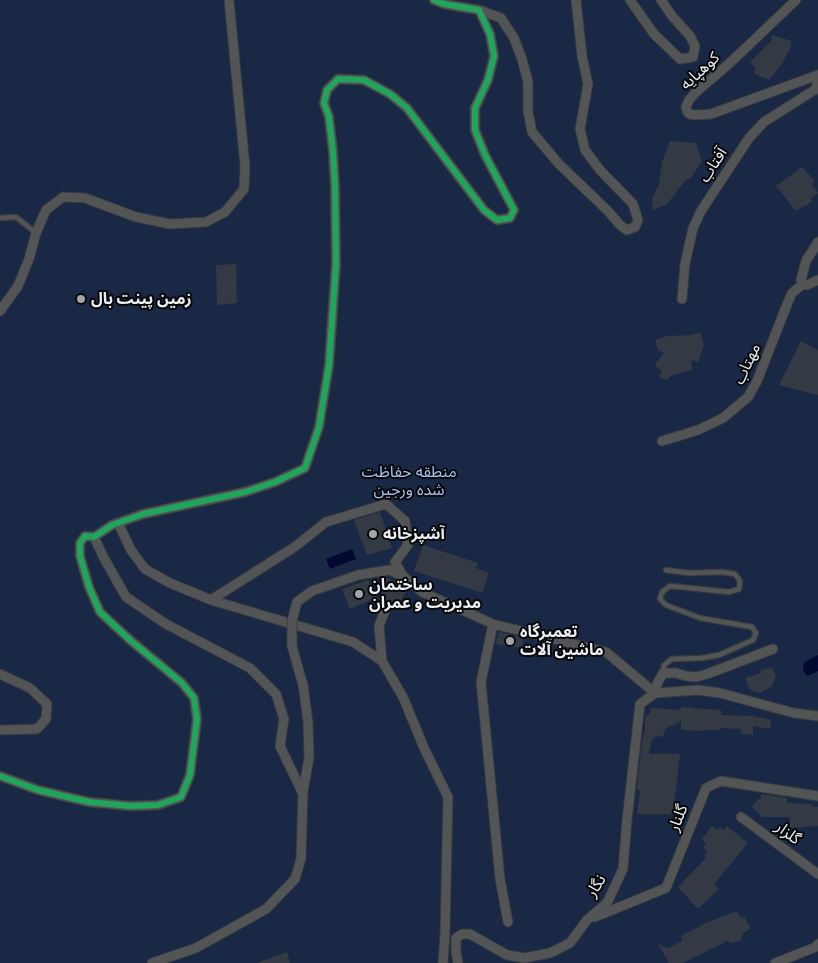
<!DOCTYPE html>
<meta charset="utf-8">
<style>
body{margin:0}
canvas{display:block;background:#1c1e21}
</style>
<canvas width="818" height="963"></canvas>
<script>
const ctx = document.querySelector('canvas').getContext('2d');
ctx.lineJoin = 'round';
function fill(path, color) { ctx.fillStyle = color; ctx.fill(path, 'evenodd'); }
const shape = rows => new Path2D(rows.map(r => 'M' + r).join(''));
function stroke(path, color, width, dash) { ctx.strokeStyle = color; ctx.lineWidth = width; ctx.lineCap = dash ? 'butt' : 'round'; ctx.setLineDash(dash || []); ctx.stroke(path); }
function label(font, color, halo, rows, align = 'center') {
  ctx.font = font + ' "Public Sans","Noto Sans Arabic",sans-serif'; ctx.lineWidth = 4; ctx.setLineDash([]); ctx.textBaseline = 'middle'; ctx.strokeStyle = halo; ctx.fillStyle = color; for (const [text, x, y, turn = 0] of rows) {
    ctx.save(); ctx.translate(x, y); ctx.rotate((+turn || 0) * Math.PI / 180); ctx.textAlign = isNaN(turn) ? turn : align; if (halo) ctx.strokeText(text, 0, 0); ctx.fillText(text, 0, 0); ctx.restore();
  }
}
fill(shape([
 [0,0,818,0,818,963,0,963]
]), '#192845');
fill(shape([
 [352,549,356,559,330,569,326,559],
 [818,655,818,671,807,676,803,670,804,662]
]), '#030833');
fill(shape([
 [772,35,792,41,790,49,781,65,769,80,754,74,755,67,750,62,771,41],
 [670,141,696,143,702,161,691,178,685,181,667,204,653,210,652,199,659,184,662,162],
 [802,167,815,181,812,185,818,193,811,198,812,201,806,206,805,205,796,211,776,186],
 [236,264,237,303,217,305,216,265],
 [700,332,704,345,698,362,691,360,692,370,672,375,667,380,659,378,662,371,656,367,655,364,664,353,658,350,655,340,667,336,692,335],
 [801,341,818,350,818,395,779,385],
 [380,512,392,548,367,555,354,520],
 [423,545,478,563,476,568,489,573,482,593,414,571],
 [387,578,408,588,397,609,379,599],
 [368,580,376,598,350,609,342,589],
 [499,632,523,638,522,648,496,644],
 [772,667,776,676,772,686,760,693,750,690,745,678,761,673,761,670],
 [681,707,721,710,721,715,752,716,771,720,770,729,753,726,753,735,741,734,741,729,720,728,720,730,705,730,701,731,681,730,681,721,665,729,663,737,656,736,652,740,649,754,680,754,673,814,637,814,640,791,637,790,638,776,643,734,645,733,645,718,649,714,652,708,681,710],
 [761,794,787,798,787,803,812,804,813,807,818,807,818,826,790,828,790,817,762,817,752,807,758,799,761,799],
 [712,826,717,830,720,827,724,830,727,826,748,843,714,884,719,889,698,909,678,887,706,858,704,856,707,852,703,848,706,844,702,839],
 [736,911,741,918,744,916,751,929,743,933,740,941,731,943,727,941,683,963,669,963,658,944,668,948,682,941,681,936,706,923],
 [287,952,290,963,259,963,259,962]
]), '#343a44');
const lane = shape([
 [0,218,16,217,36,233],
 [663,673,664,665,672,659,702,658,719,655,753,640,756,633,752,627,700,618,666,605,660,599,662,592,670,586,729,592,739,589,740,581,735,574,723,572,688,573,666,570]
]);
const street = shape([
 [630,0,654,34,680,59,693,57,695,46,690,36,672,16,661,0],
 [796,0,732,61,695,93,689,100,686,107,687,111,689,114,695,115,711,114,818,75],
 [479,10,501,18,514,38,522,59,528,82,528,111,532,132,559,164,608,211,620,225,627,230,635,227,638,220,633,204,600,170,585,150,580,129,588,84,582,56,576,0],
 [818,242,806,261,801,280,803,284,807,285,818,280],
 [682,299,685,264,693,228,701,211,749,138,764,122,816,89,818,79],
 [0,311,18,286,29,259,36,233,46,210,63,197,85,198,136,217,170,224,206,222,225,212,244,189,245,166,229,0],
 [662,441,698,430,723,418,748,397,757,381,788,302,792,293,803,284],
 [118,523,131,550,145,569,170,583,211,600,353,642,382,661,403,697,424,748,448,797,445,933,443,963],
 [94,537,104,558,126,597,166,624,250,668,276,694,284,719,280,746,302,792],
 [211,600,296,546,326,522,386,504,405,521,408,545,395,562,403,576,422,592,493,624,606,652,655,693,657,684,663,673,676,673,686,676,696,677,707,674,773,649],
 [297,602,312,591,358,575,389,570,403,576],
 [493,624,481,682,500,879,508,922],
 [382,661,379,626,385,610],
 [0,674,30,688,47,704,46,719,37,729,0,730],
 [0,776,38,790,89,802,131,806,158,805,181,797,190,775,197,719,194,698,182,683,130,640,100,612,89,587,80,556,80,543,85,536,94,537,112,525,143,514,245,492,275,482,305,468,319,427,329,365,336,264,335,187,333,152,329,117,324,103,327,90,338,79,364,80,390,94,407,108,484,210,497,220,510,218,514,210,485,155,475,130,475,108,488,80,494,56,490,34,479,10,444,4,434,0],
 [741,817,818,874],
 [595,917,666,888,706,788,721,781,818,796],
 [152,963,196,948,266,909,295,879,301,859,303,792,309,758,308,722,303,685,292,646],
 [458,963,456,952,456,938,462,934,470,934,507,955,524,958,550,953,570,943,587,920,607,903,623,869,627,820,640,704,655,693,698,690,720,693,794,713,818,716],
 [775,963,816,947,818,944]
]);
stroke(lane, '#383a3c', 7);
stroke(street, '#383a3c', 11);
stroke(lane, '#535456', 4.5);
stroke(street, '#535456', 9);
const streetBridge = shape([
 [292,646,292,621,297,602]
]);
stroke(streetBridge, '#383a3c', 11, []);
stroke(streetBridge, '#535456', 9);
stroke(shape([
 [0,776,38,790,89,802,131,806,158,805,181,797,190,775,197,719,194,698,182,683,130,640,100,612,89,587,80,556,80,543,85,536,94,537,112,525,143,514,245,492,275,482,305,468,319,427,329,365,336,264,335,187,333,152,329,117,324,103,327,90,338,79,364,80,390,94,407,108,484,210,497,220,510,218,514,210,485,155,475,130,475,108,488,80,494,56,490,34,479,10,444,4,434,0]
]), '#20a55d', 6);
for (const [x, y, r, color] of [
 [81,299,5,"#a3a5a8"],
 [373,534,5,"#a3a5a8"],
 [359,594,5,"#a3a5a8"],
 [510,641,5,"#a3a5a8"]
]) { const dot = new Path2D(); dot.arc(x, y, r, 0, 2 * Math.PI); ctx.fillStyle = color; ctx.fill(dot); stroke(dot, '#070809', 2); }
label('16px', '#eceef1', '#070809', [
 ["کوهپایه",700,71,-43],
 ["آفتاب",713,165,-57],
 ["مهتاب",747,364,-65],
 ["گلنار",678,818,-68],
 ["گلزار",788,833,37],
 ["نگار",596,886,-58]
]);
label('bold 16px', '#eceef1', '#070809', [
 ["زمین پینت بال",91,299],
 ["آشپزخانه",383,534],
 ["ساختمان",369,585],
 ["مدیریت و عمران",369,603],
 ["تعمیرگاه",520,632],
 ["ماشین آلات",520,650]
], 'left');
label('16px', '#a9c3f3', '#070809', [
 ["منطقه حفاظت",409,472],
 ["شده ورجین",409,490]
]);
</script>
